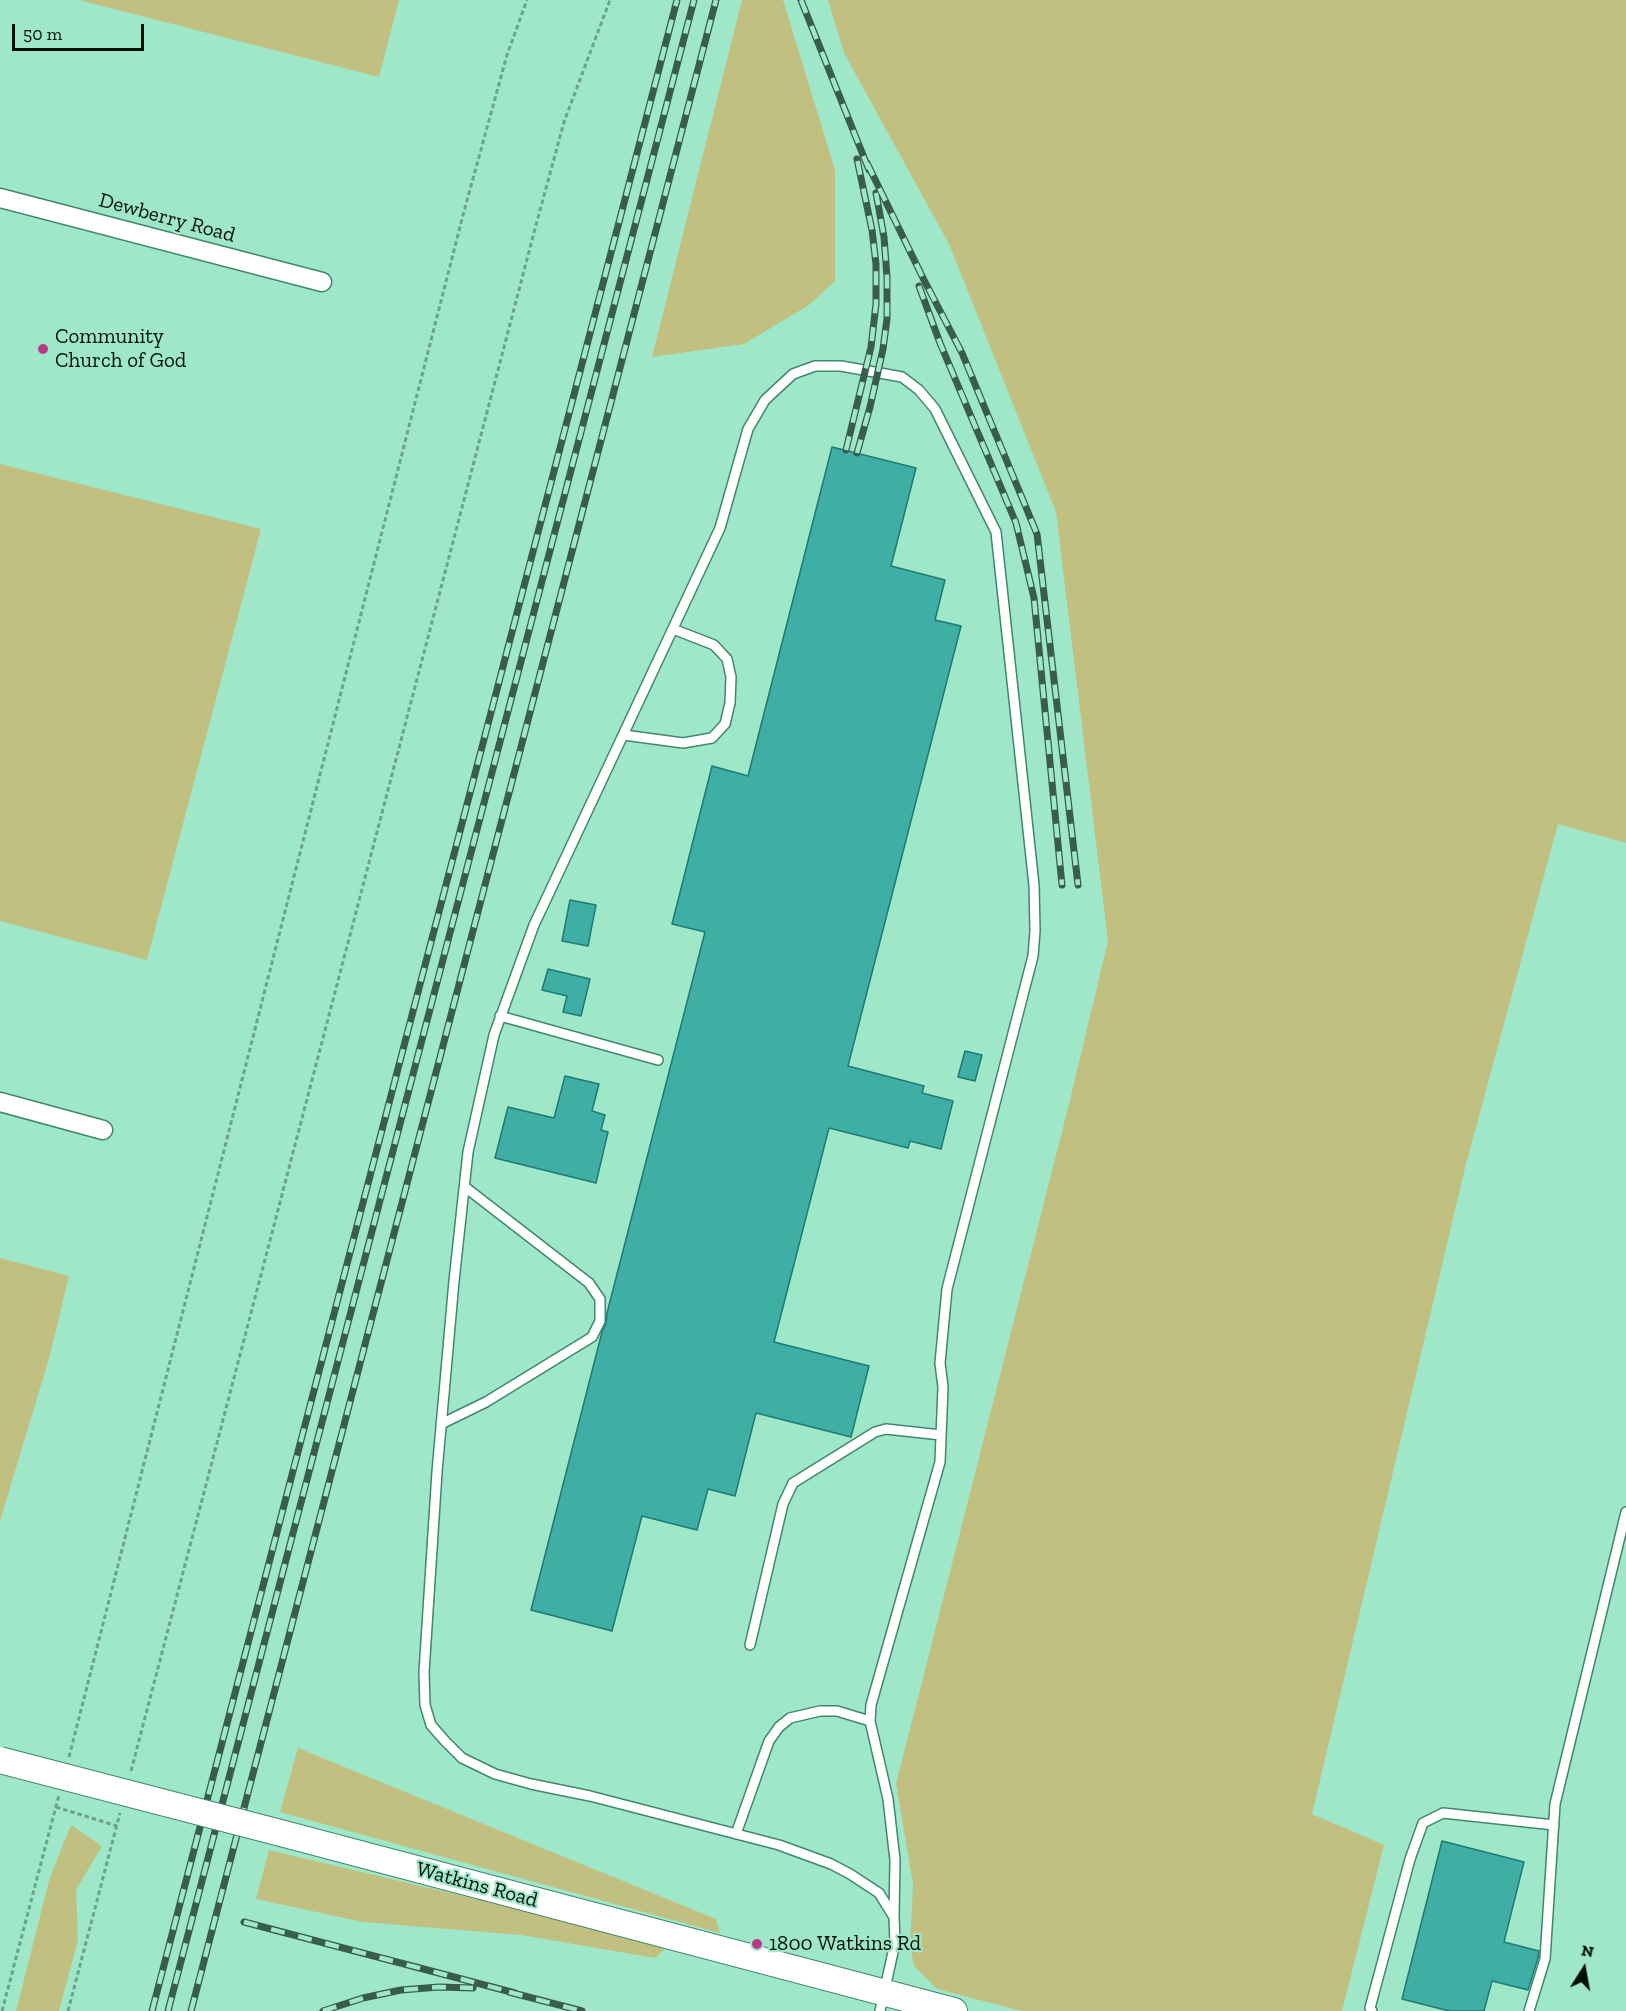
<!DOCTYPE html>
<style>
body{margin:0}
#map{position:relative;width:1626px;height:2011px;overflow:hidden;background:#9fe7c9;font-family:"Zilla Slab",serif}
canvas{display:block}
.north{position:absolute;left:1554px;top:1939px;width:60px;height:60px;-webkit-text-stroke:4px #9fe7c9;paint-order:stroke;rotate:11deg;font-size:16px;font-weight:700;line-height:24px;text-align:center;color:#001009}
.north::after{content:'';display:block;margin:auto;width:21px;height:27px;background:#001009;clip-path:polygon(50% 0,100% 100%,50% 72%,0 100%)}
.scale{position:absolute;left:12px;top:24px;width:132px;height:27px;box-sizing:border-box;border:3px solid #001009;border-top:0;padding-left:8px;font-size:18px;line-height:21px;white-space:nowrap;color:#001009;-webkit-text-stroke:4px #9fe7c9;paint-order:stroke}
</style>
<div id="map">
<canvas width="1626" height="2011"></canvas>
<div class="north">N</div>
<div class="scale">50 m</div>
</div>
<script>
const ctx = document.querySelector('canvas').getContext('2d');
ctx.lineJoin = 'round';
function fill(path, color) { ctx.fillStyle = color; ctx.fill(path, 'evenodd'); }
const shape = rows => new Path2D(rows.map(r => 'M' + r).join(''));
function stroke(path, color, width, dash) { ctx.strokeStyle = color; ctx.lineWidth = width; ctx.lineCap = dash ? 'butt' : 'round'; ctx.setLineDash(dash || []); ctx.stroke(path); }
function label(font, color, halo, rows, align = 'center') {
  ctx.font = font + ' "Zilla Slab",serif'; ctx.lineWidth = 4.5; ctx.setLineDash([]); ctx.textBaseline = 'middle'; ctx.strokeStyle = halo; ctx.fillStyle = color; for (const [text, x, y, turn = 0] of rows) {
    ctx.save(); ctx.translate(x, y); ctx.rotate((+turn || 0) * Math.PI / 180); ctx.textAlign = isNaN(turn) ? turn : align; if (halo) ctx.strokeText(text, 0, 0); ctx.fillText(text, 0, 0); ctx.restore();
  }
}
fill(shape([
 [79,0,399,0,379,77],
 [742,0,783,0,835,170,835,281,809,305,744,344,652,357],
 [828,0,1626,0,1626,843,1558,824,1465,1168,1312,1814,1384,1845,1342,2011,1022,2011,937,1989,914,1966,910,1946,913,1884,896,1784,1069,1104,1108,941,1056,512,949,244,844,53],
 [0,464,261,529,147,960,0,921],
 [0,1258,69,1276,50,1355,0,1521],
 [298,1748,716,1919,720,1933,280,1812],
 [71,1825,102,1846,76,1890,78,1940,59,2011,16,2011,50,1877],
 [269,1850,669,1945,655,1958,521,1935,363,1922,256,1899]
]), '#c2c080');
const building = shape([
 [832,447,916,468,891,566,945,580,935,620,961,626,848,1066,924,1086,922,1093,953,1101,941,1149,910,1141,908,1148,829,1128,774,1342,869,1366,851,1437,756,1413,735,1496,708,1489,697,1530,642,1516,612,1631,531,1610,602,1332,606,1324,607,1313,705,932,672,924,712,766,748,776,832,447],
 [570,900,596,905,588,946,562,941,570,900],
 [548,969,590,979,581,1016,563,1012,567,996,542,990,548,969],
 [965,1051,982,1055,975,1081,958,1077,965,1051],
 [565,1076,599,1084,592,1111,605,1115,601,1130,608,1132,596,1183,495,1158,508,1107,554,1118,565,1076],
 [1442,1841,1524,1862,1504,1942,1539,1951,1538,1958,1528,1990,1492,1981,1484,2011,1449,2011,1402,1999,1442,1841]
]);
fill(building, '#3faea4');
stroke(building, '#1e7a72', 1.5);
const lane = shape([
 [624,735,683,743,712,738,725,724,730,703,731,677,727,659,714,645,673,629],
 [500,1016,658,1060],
 [441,1424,486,1402,592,1337,600,1321,600,1299,589,1283,465,1187],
 [750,1645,783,1504,793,1483,875,1432,886,1429,941,1435],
 [736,1834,769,1741,779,1727,790,1718,820,1711,837,1711,870,1721],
 [880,2011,895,1943,894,1917,879,1893,850,1874,831,1864,779,1845,590,1796,531,1784,495,1774,462,1758,445,1741,431,1725,425,1705,424,1672,437,1472,454,1281,468,1152,494,1035,534,925,720,528,748,429,765,400,793,374,815,366,841,366,902,377,919,390,935,409,996,532,1034,885,1035,931,1033,956,947,1289,940,1363,943,1387,940,1462,871,1705,870,1721,888,1799,895,1860,894,1917],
 [1372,2011,1370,2008,1410,1859,1423,1823,1443,1813,1554,1825],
 [1529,2011,1545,1959,1555,1804,1626,1512]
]);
const street = shape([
 [0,198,322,282],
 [0,1102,103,1130]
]);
const secondary = shape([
 [292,1836,954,2011]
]);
stroke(lane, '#40876c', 12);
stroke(street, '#40876c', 21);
stroke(secondary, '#40876c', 28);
stroke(shape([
 [69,1757,463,215,507,55,527,0],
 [131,1771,536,225,564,122,610,0],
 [56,1807,117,1826],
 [2,2011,59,1795],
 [68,2011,120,1813]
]), '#6ca28c', 3, [4.5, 3]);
stroke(lane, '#fff', 9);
stroke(street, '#fff', 18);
stroke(secondary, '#fff', 26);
const rail = shape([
 [801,0,869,170],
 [867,163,924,280,962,353,1037,534,1078,885],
 [919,286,940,343,1016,523,1034,598,1062,885],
 [846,450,871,347,876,304,876,264,872,230,857,159],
 [857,453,870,407,883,349,887,319,887,277,884,237,876,193],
 [244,1922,515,1993],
 [509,1992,582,2011],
 [152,2011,677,0],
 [168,2011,694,0],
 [191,2011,716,0],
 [323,2011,363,1998,401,1990,439,1987,473,1988]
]);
stroke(rail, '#385c4d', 7);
stroke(rail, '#9fe7c9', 4.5, [14]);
const secondaryBridge = shape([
 [0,1760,292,1836]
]);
stroke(secondaryBridge, '#40876c', 28, []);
stroke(secondaryBridge, '#fff', 26);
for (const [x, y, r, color] of [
 [43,349,6,"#b63886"],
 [757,1944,6,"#b63886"]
]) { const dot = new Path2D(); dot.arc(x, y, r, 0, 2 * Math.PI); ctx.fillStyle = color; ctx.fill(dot); stroke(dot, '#9fe7c9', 2); }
label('21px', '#001009', '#9fe7c9', [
 ["Dewberry Road",167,218,15],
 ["Watkins Road",477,1885,15]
]);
label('21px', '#001009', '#9fe7c9', [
 ["Community",55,337],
 ["Church of God",55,361],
 ["1800 Watkins Rd",769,1944]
], 'left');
</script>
